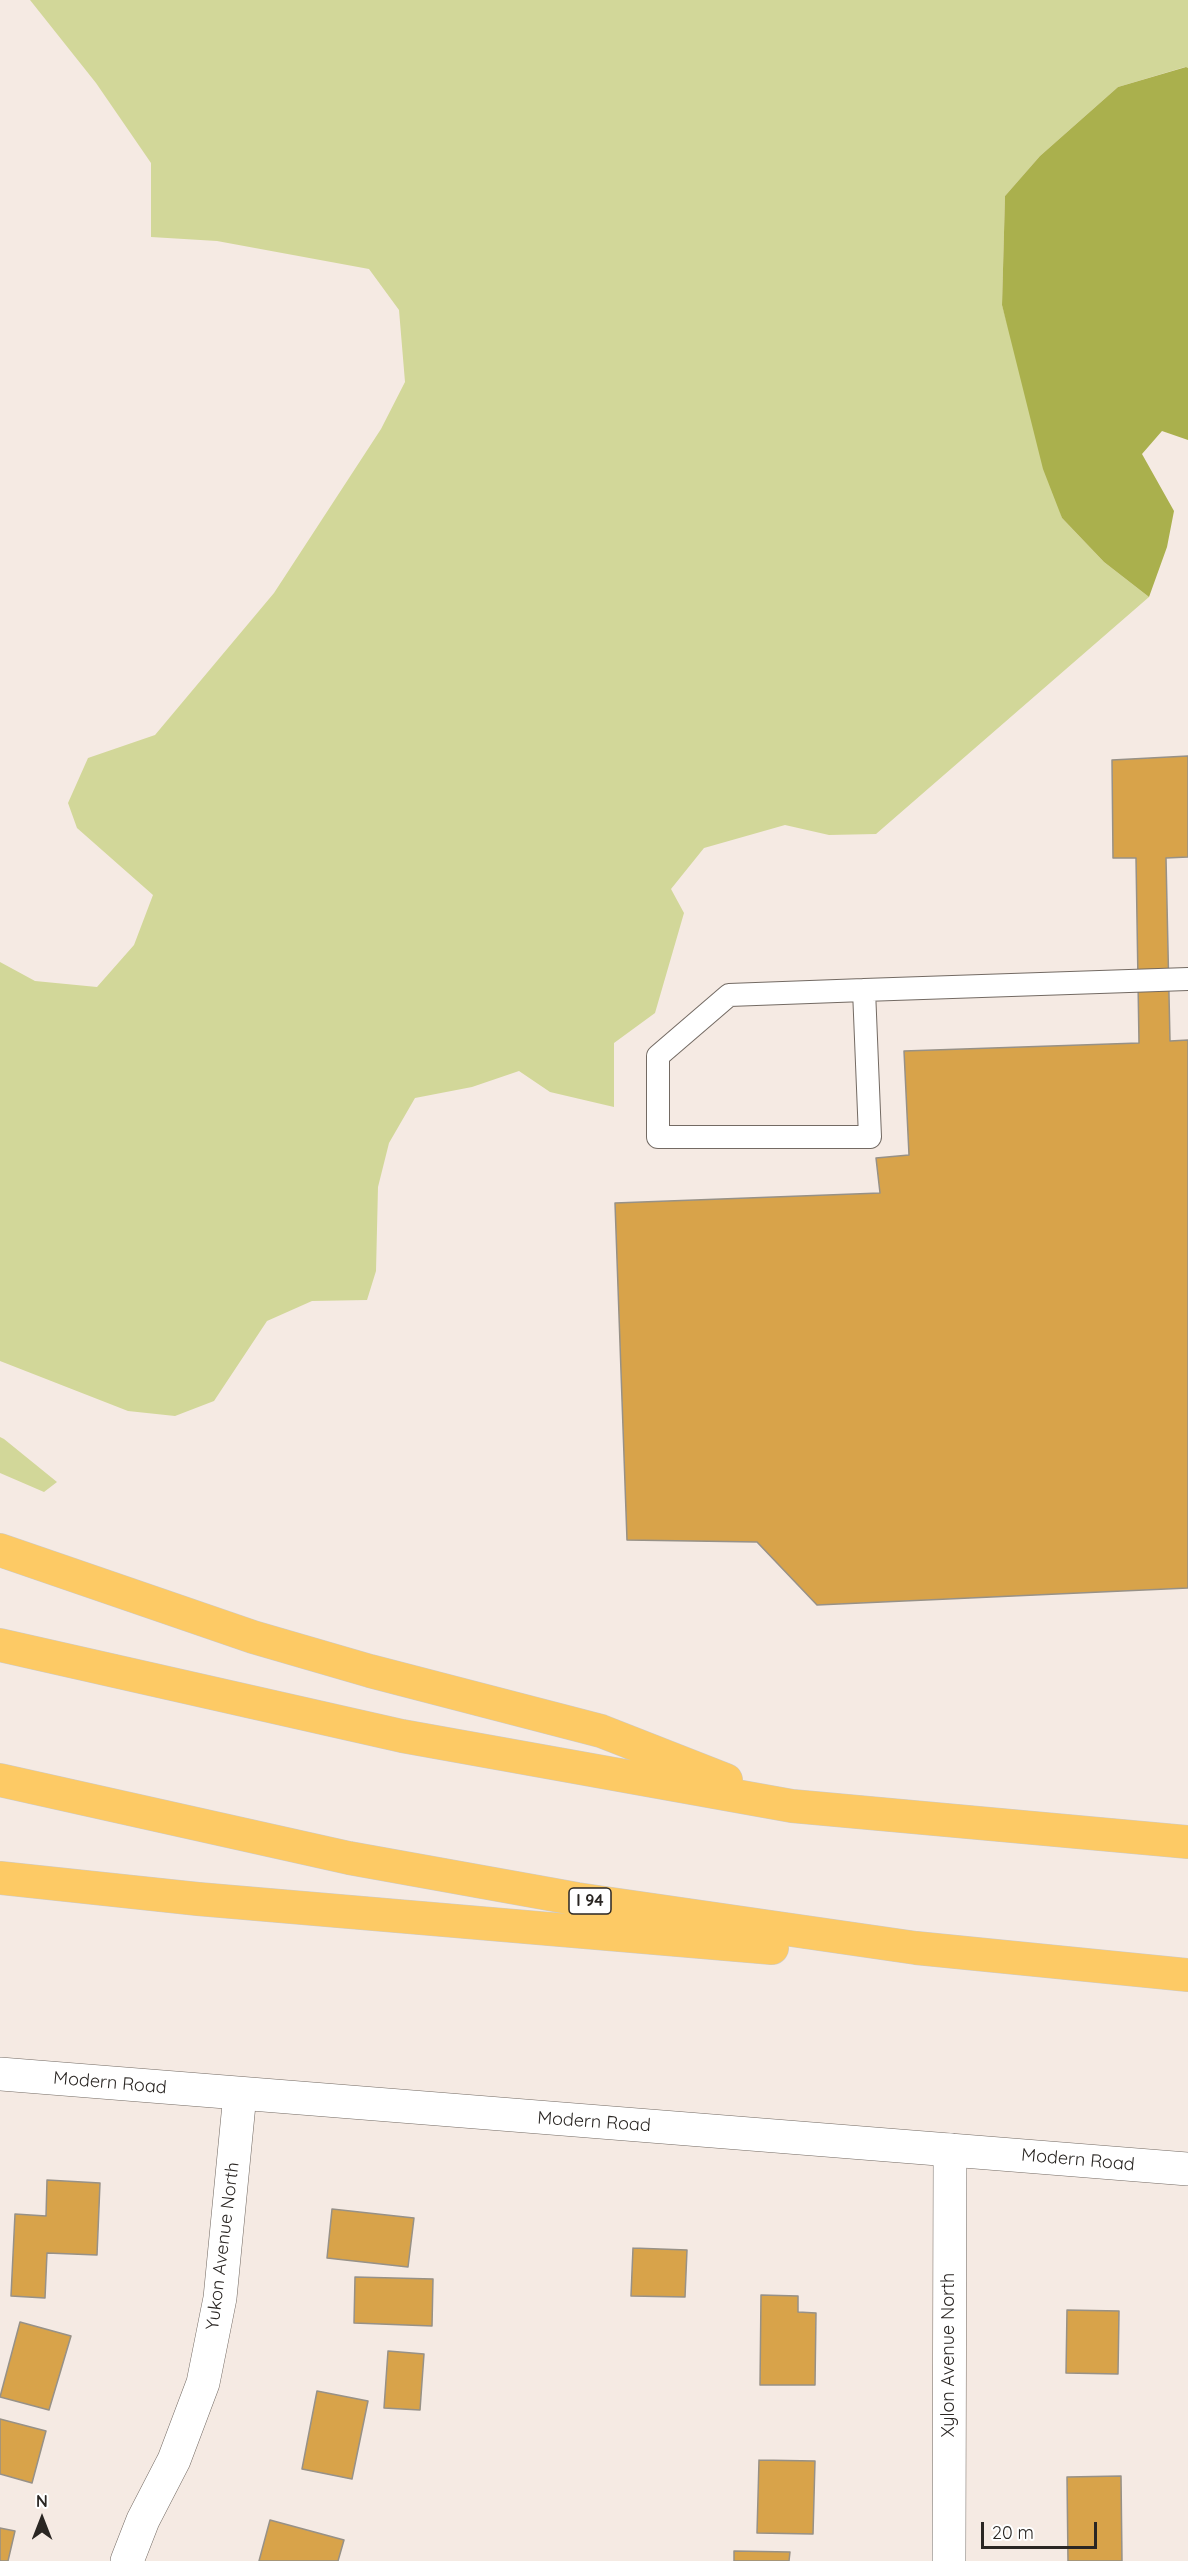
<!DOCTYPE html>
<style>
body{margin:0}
#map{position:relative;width:1188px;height:2561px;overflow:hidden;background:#f5eae3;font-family:Quicksand,sans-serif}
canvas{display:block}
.north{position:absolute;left:12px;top:2489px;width:60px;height:60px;-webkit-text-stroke:4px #fff;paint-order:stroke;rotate:0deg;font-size:16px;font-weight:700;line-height:24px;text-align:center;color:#2a2623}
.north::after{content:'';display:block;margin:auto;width:21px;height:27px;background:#2a2623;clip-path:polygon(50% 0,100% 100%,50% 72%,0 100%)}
.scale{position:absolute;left:981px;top:2522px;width:116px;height:27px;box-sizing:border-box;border:3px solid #2a2623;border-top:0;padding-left:8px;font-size:18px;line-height:21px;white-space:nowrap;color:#2a2623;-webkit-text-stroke:4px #fff;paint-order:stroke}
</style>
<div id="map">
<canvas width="1188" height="2561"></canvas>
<div class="north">N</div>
<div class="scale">20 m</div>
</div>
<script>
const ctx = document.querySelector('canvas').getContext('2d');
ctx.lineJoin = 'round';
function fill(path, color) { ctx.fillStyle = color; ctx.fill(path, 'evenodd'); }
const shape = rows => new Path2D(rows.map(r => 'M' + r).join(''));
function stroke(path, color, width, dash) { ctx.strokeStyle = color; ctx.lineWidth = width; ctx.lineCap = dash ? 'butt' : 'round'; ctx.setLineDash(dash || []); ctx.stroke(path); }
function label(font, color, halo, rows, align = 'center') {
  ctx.font = font + ' Quicksand,sans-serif'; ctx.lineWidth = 4.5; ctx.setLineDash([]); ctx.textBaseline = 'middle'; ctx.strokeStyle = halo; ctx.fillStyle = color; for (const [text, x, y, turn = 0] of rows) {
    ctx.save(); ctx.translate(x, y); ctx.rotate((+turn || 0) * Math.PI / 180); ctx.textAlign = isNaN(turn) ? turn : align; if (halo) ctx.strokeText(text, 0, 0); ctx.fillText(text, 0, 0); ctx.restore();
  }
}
fill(shape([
 [30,0,1188,0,1188,68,1185,67,1118,87,1040,156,1005,196,1002,305,1062,518,1104,562,1149,597,876,834,829,835,785,825,704,848,671,889,684,913,655,1013,614,1043,614,1107,550,1092,519,1071,472,1087,415,1098,389,1143,378,1187,376,1271,367,1300,312,1301,267,1321,214,1401,175,1416,128,1411,0,1361,0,962,35,981,97,987,134,945,153,895,77,828,68,803,88,758,155,735,274,593,381,429,405,382,399,310,369,269,217,241,151,237,151,163,96,83],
 [0,1437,4,1439,57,1482,44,1492,0,1473]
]), '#d2d799');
fill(shape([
 [1186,67,1188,68,1188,440,1162,431,1142,454,1174,511,1167,547,1149,597,1104,562,1062,518,1043,469,1002,305,1005,196,1040,156,1118,87]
]), '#aab04d');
const building = shape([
 [1188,756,1188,857,1166,858,1170,1041,1188,1040,1188,1588,817,1605,757,1542,627,1540,615,1203,880,1193,876,1158,909,1155,904,1051,1139,1043,1136,858,1113,858,1112,760,1188,756],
 [47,2180,100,2183,97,2255,47,2253,45,2298,11,2296,15,2214,46,2216,47,2180],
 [332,2209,414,2218,408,2267,327,2258,332,2209],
 [633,2248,687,2250,685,2297,631,2296,633,2248],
 [355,2277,433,2279,432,2326,354,2323,355,2277],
 [761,2295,798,2296,798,2312,816,2313,815,2385,760,2385,761,2295],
 [1067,2310,1119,2311,1118,2374,1066,2373,1067,2310],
 [20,2322,71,2336,49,2410,0,2397,20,2322],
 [388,2351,424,2354,420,2410,384,2408,388,2351],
 [317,2391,368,2401,352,2479,302,2469,317,2391],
 [0,2419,46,2431,32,2483,0,2474,0,2419],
 [759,2460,815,2461,813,2534,757,2533,759,2460],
 [1121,2476,1122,2561,1068,2561,1067,2477,1121,2476],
 [270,2520,344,2540,338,2561,259,2561,270,2520],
 [0,2528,15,2531,8,2561,0,2561,0,2528],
 [734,2551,790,2552,789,2561,734,2561,734,2551]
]);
fill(building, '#d8a34a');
stroke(building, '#979187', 1.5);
const lane = shape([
 [864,990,870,1137,658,1137,658,1056,729,995,864,990,1188,979]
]);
const street = shape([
 [127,2561,143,2520,174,2460,203,2383,220,2298,240,2094],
 [949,2561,950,2150]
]);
const secondary = shape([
 [0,2074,1188,2169]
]);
const highway = shape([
 [0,1550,253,1637,370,1671,601,1731,726,1780],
 [0,1645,402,1736,792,1806,1188,1842],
 [0,1780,349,1858,577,1899,916,1948,1188,1975],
 [0,1878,198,1899,772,1948]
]);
stroke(lane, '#736a63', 24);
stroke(street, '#736a63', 34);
stroke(secondary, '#736a63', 34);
stroke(highway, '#cccbca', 34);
stroke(lane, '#fff', 22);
stroke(street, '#fff', 33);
stroke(secondary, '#fff', 33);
stroke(highway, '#fdca65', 33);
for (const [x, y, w] of [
 [590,1901,42]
]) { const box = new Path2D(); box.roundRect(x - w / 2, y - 13, w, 26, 4.5); ctx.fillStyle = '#fff'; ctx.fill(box); stroke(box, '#2a2623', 1.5); }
label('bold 16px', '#2a2623', null, [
 ["I 94",590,1901]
]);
label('18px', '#2a2623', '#fff', [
 ["Modern Road",110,2083,5],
 ["Modern Road",594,2122,4],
 ["Modern Road",1078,2160,5],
 ["Yukon Avenue North",223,2246,-83],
 ["Xylon Avenue North",949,2355,-90]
]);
</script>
